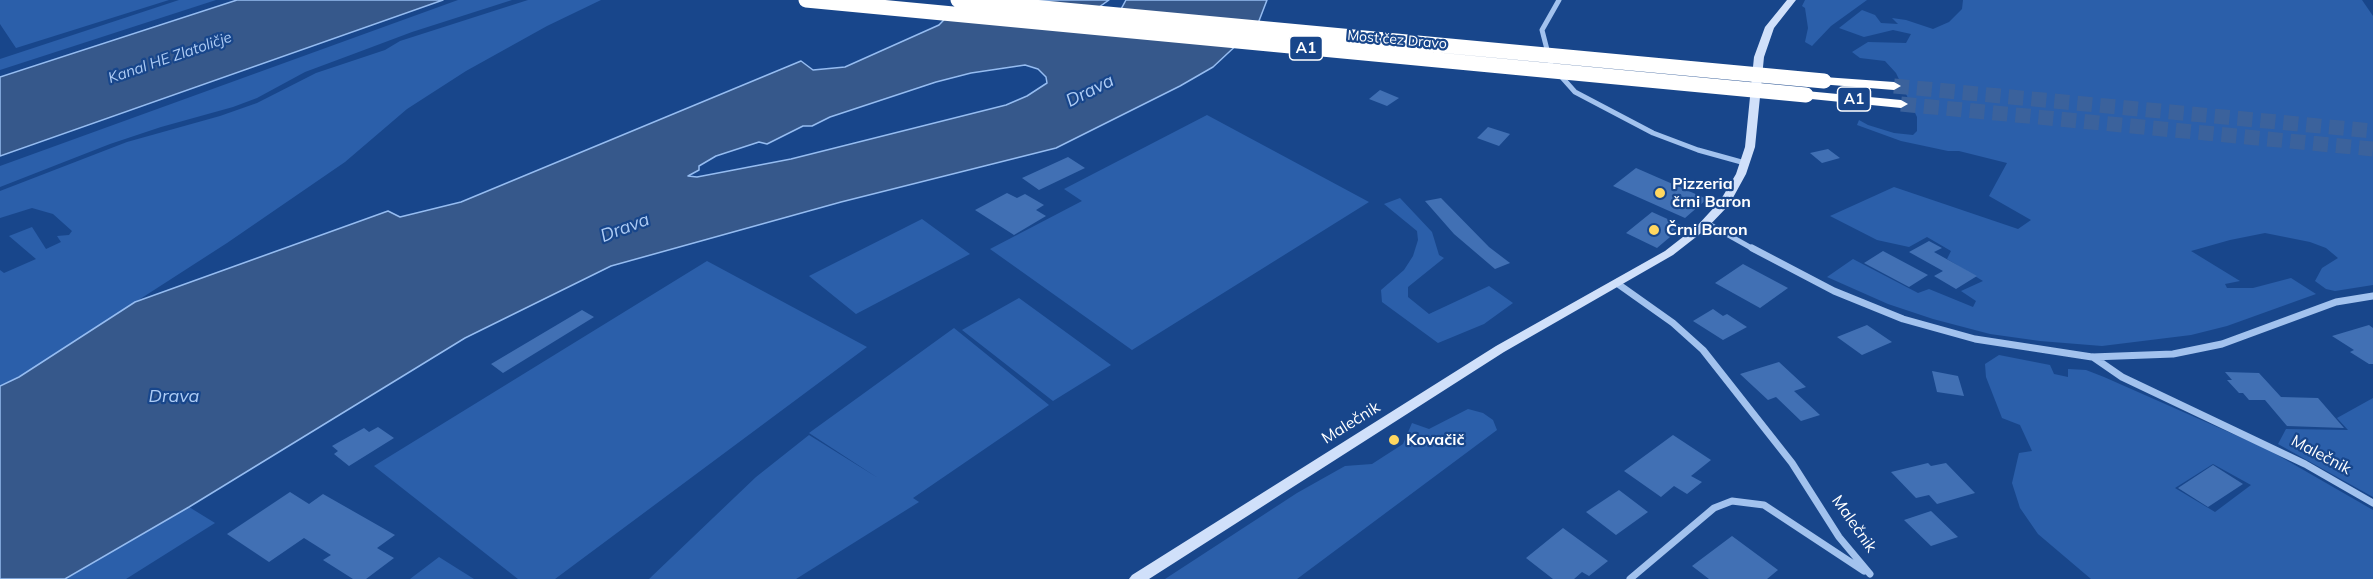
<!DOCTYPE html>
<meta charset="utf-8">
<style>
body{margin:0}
canvas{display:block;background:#18468b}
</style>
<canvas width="2373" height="579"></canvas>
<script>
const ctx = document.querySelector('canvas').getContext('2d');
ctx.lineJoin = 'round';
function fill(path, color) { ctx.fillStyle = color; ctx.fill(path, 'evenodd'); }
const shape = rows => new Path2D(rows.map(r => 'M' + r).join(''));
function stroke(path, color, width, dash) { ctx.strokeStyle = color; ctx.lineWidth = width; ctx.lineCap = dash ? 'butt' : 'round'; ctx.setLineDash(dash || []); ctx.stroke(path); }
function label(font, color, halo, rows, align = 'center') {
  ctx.font = font + ' Mulish,sans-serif'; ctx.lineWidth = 4.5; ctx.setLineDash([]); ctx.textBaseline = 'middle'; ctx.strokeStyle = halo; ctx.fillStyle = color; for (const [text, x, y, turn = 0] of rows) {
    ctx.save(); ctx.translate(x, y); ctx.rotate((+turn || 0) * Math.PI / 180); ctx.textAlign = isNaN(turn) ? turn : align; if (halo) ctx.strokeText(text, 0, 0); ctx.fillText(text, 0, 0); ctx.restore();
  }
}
fill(shape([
 [0,0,169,0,16,48,0,24],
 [179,0,216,0,0,70,0,59],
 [458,0,512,0,412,32,356,53,305,72,257,98,233,107,161,127,110,144,0,187,0,166],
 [528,0,601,0,547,26,466,71,407,109,345,162,227,243,19,377,0,386,0,270,4,273,36,259,9,236,32,227,46,249,61,242,57,236,69,235,72,231,53,214,32,208,0,218,0,191,127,142,220,116,257,103,316,73,385,50,400,41],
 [1805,0,1867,0,1831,26,1812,46,1805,42,1808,28,1805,8,1802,6],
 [1963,0,2362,0,2373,16,2373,285,2335,291,2326,289,2315,281,2322,268,2338,258,2326,248,2310,242,2265,233,2230,240,2191,251,2240,281,2225,284,2227,288,2253,288,2291,278,2316,294,2227,326,2191,335,2102,346,2040,341,1990,334,1933,319,1888,304,1827,277,1853,259,1918,293,1929,289,1973,307,1976,301,1961,291,1983,281,1947,259,1951,251,1927,237,1909,247,1877,240,1830,216,1894,187,2018,229,2031,220,1989,196,2007,163,1959,151,1948,151,1901,141,1857,125,1859,120,1868,125,1894,133,1913,135,1917,131,1917,117,1896,73,1885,61,1860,58,1852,52,1868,42,1906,43,1911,34,1893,30,1864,37,1839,28,1862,10,1875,15,1881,23,1898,24,1892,18,1906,20,1933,29,1949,22,1962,9],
 [1207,115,1369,202,1132,350,990,249,1082,201,1064,189],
 [1400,198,1432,232,1439,255,1444,258,1408,287,1408,297,1429,314,1489,286,1513,303,1484,324,1438,343,1382,302,1381,290,1404,270,1413,256,1418,240,1417,231,1384,204],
 [922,219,970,254,856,314,809,276],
 [707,261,867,347,555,579,518,579,374,466],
 [1019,298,1111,365,1053,401,962,330],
 [954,328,1049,405,913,498,919,502,796,579,649,579,756,477,809,435,878,478,809,433],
 [1999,355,2050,365,2054,374,2068,377,2068,369,2086,370,2104,377,2267,449,2373,510,2373,579,2091,579,2038,534,2020,508,2012,483,2019,453,2032,451,2020,425,2002,418,1986,377,1985,364],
 [2213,464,2251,485,2215,512,2175,488],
 [2373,398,2373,497,2278,444,2286,429,2348,430,2337,418],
 [1468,409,1483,413,1493,420,1497,430,1297,579,1165,579,1297,493,1345,466,1372,464,1403,444,1412,423,1429,429],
 [189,507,215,523,126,579,65,579],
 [439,557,474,579,410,579]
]), '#2b5faa');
const water = shape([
 [237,0,443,0,0,156,0,77,237,0],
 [963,0,1109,0,1074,25,1120,11,1126,0,1267,0,1257,26,1213,67,1180,86,1056,148,841,202,611,266,465,338,189,507,65,579,0,579,0,386,19,377,135,302,388,211,400,217,461,202,801,61,813,70,845,67,939,25,963,0],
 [1025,65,1038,69,1046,77,1047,83,1027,96,1006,105,791,159,697,177,688,176,699,170,699,166,716,156,759,142,767,144,803,126,812,126,830,117,936,82,971,73,1025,65]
]);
fill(water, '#36588b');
stroke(water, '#95bcf1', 1.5);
fill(shape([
 [1380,90,1399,98,1387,106,1369,99],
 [1488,127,1510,134,1499,146,1477,138],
 [1828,149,1840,158,1822,163,1810,153],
 [1068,157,1085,168,1039,190,1022,178],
 [1636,168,1707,199,1685,218,1613,186],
 [1007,193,1017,198,1025,194,1044,205,1036,210,1046,216,1014,235,975,210],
 [1441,198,1489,247,1510,263,1495,269,1454,234,1425,201],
 [1652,212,1683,226,1657,248,1626,233],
 [1929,241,1942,248,1934,252,1977,276,1956,289,1934,276,1943,271,1909,252],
 [1883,251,1928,275,1909,287,1864,263],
 [1743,264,1788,288,1760,308,1715,283],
 [1713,309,1723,316,1727,314,1747,327,1723,340,1693,321],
 [582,310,594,317,503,373,491,364],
 [1867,325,1892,342,1862,355,1837,337],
 [2369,325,2373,328,2373,364,2369,364,2350,352,2354,350,2332,336],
 [1779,362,1806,387,1794,391,1820,415,1801,421,1776,397,1768,400,1740,374],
 [1932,371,1958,376,1964,396,1937,392],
 [2225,372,2259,373,2281,397,2318,398,2344,428,2287,426,2265,400,2249,400,2243,393,2239,393,2227,380,2232,380],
 [378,427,394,438,349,466,334,454,338,451,332,446,364,428,369,432],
 [1673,435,1711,460,1691,476,1702,482,1687,494,1674,486,1661,497,1624,471],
 [1928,463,1931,466,1946,463,1975,493,1937,504,1929,495,1916,498,1891,472],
 [2213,465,2243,484,2208,507,2178,488],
 [1619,490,1648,512,1616,535,1586,512],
 [290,492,309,504,323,494,395,535,377,548,394,558,366,579,353,579,323,560,331,555,304,538,269,562,227,534],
 [1931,511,1958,537,1931,546,1904,520],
 [1563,528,1608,561,1589,576,1582,572,1574,579,1553,579,1526,558],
 [1732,536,1778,570,1767,579,1709,579,1692,566]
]), '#4170b4');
stroke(shape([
 [1894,86,2373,131],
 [1901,104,2373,149]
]), '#3b629c', 15, [15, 8]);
stroke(shape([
 [1559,0,1542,30,1551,65,1575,92,1653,133,1698,150,1745,163],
 [1707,223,1755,250]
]), '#a2c2ee', 5);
stroke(shape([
 [1752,248,1834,291,1903,319,1975,339,2092,357,2173,354,2222,344,2336,302,2373,296],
 [1618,284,1673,323,1703,350,1792,463,1839,537,1870,574],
 [2093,357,2122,377,2305,464,2373,503],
 [1630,579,1714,508,1732,501,1764,505,1864,571]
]), '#a2c2ee', 7);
fill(shape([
 [1787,0,1796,0,1774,28,1764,57,1755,147,1746,174,1729,205,1705,230,1673,255,1504,352,1149,579,1129,579,1132,575,1496,346,1665,251,1697,226,1720,201,1736,174,1745,147,1754,57,1765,27,1787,0]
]), '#d0e0fa');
fill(shape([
 [1824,77,1894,82,1901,86,1894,90,1819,84,1817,81,1819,78,1824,77],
 [1806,91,1901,100,1908,104,1901,108,1801,98,1799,95,1806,91]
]), '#fff');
stroke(shape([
 [806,0,1806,95],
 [958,0,1824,81]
]), '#fff', 15);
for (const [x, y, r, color] of [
 [1660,193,6,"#ffd760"],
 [1654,230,6,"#ffd760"],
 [1394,440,6,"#ffd760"]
]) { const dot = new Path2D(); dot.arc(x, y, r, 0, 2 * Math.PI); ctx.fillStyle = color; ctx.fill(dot); stroke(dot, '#18468b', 2); }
label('14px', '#fff', '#18468b', [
 ["Most čez Dravo",1397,40,5]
]);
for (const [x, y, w] of [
 [1306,48,33],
 [1854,99,33]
]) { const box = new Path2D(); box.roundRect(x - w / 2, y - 12, w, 24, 4.5); ctx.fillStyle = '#18468b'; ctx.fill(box); stroke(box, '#fff', 1.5); }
label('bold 15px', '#fff', null, [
 ["A1",1306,48],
 ["A1",1854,99]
]);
label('italic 15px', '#aeccf5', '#18468b', [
 ["Kanal HE Zlatoličje",170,58,-19]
]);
label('bold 16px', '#fff', '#18468b', [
 ["Pizzeria",1672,184],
 ["črni Baron",1672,202],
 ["Črni Baron",1666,230],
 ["Kovačič",1406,440]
], 'left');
label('16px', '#fff', '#18468b', [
 ["Malečnik",1351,423,-32],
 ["Malečnik",2321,455,28],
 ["Malečnik",1854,524,55]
]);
label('italic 18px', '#aeccf5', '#18468b', [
 ["Drava",1090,91,-27],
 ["Drava",625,228,-21],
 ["Drava",174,397]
]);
</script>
